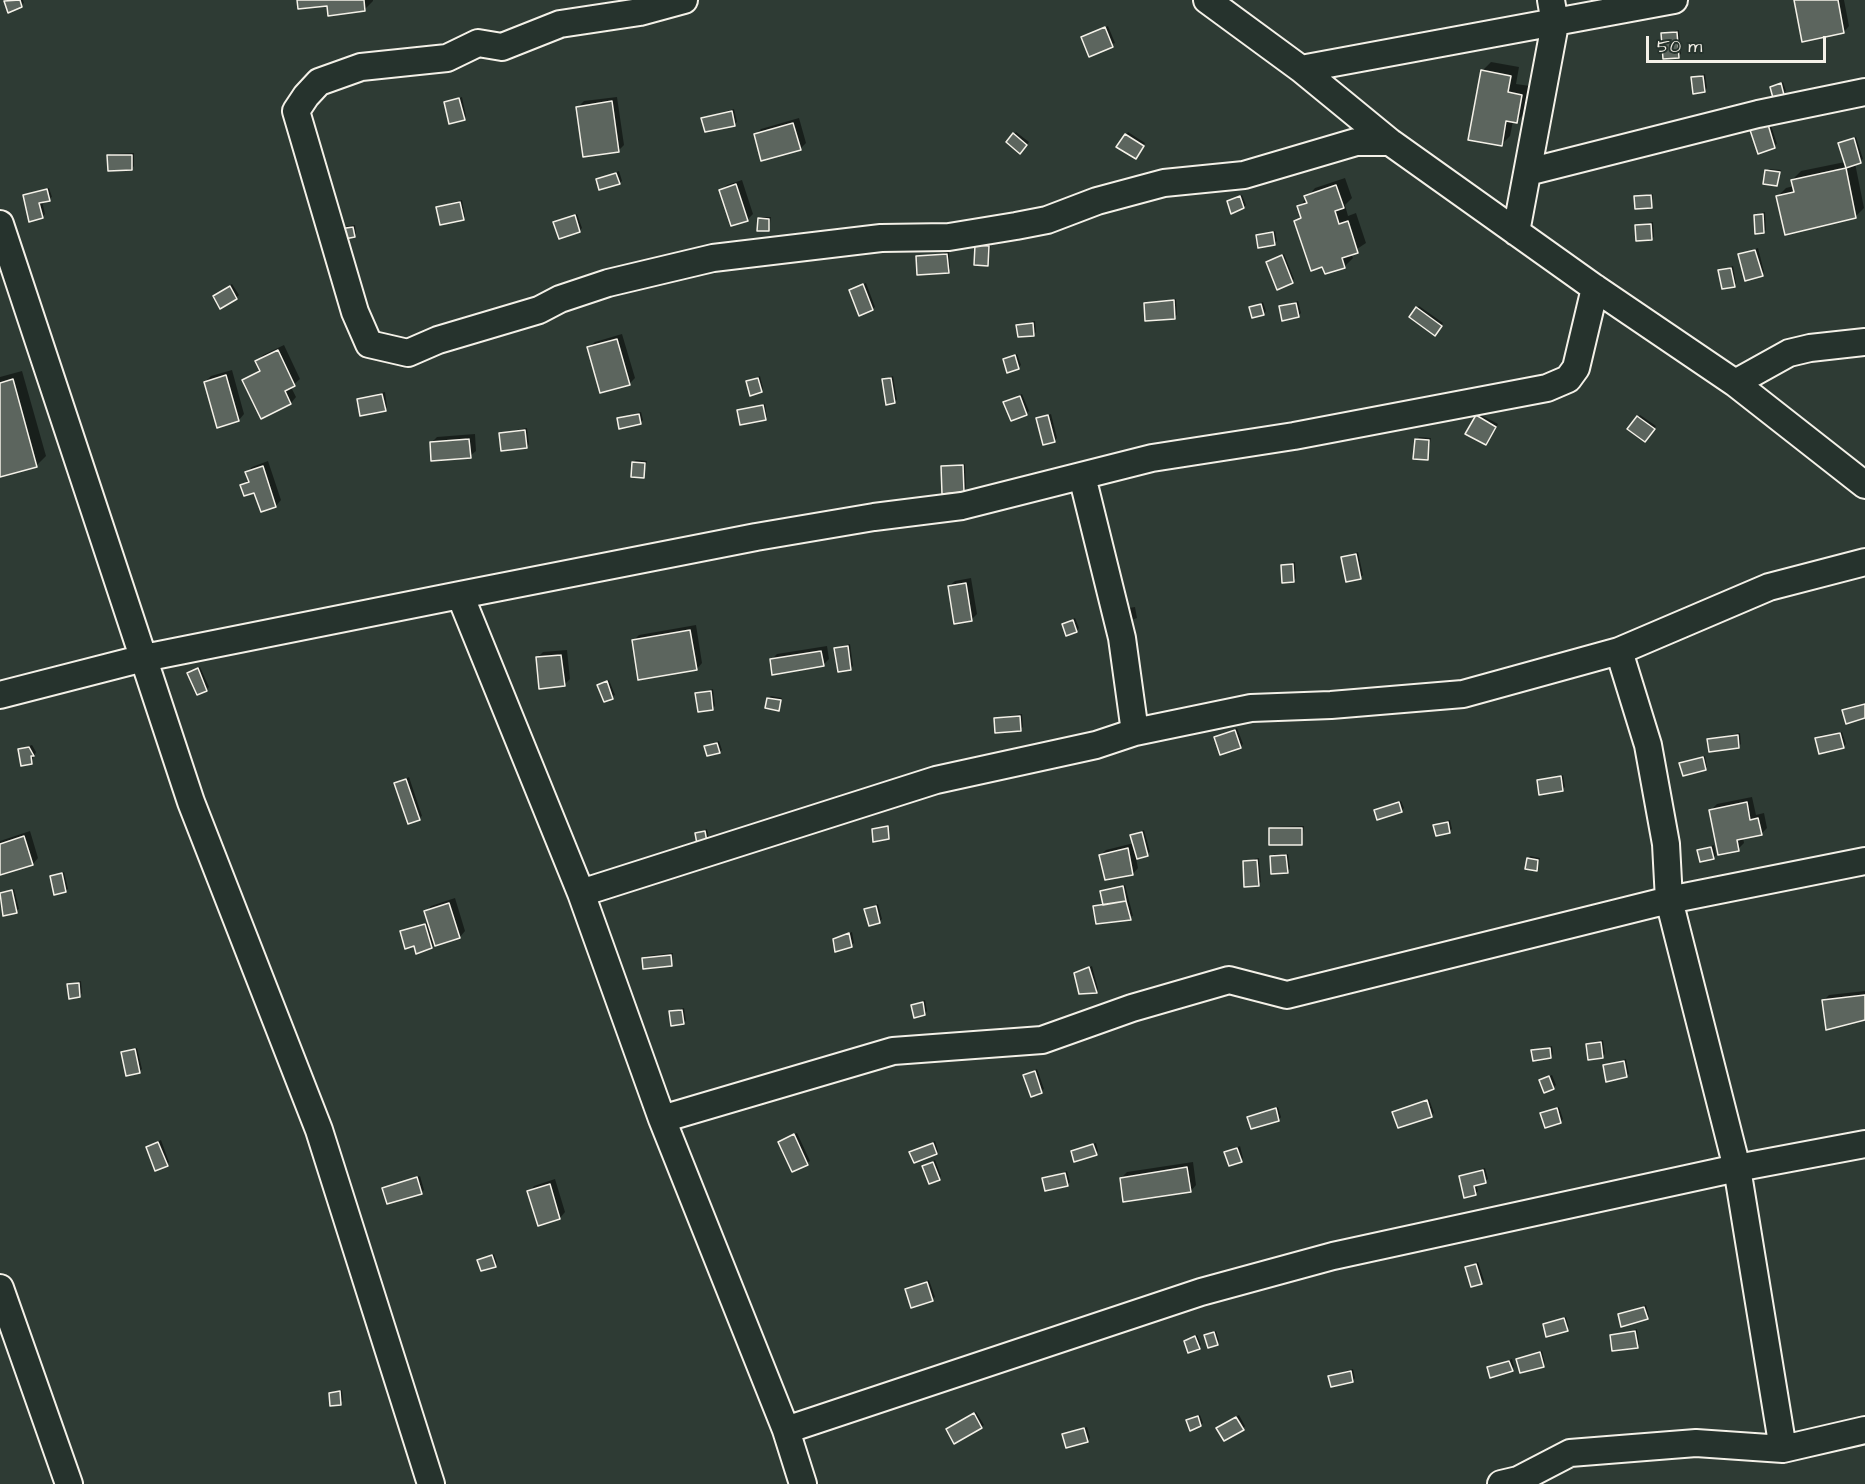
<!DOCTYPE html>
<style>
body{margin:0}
#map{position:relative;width:1865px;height:1484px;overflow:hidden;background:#2e3b34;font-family:"Architects Daughter",sans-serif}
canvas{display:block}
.scale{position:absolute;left:1646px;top:36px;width:180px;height:27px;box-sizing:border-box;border:3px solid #f4f1e8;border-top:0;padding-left:8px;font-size:18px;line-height:21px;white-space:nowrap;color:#f4f1e8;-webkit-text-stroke:4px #26332d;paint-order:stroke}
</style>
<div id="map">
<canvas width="1865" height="1484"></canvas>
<div class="scale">50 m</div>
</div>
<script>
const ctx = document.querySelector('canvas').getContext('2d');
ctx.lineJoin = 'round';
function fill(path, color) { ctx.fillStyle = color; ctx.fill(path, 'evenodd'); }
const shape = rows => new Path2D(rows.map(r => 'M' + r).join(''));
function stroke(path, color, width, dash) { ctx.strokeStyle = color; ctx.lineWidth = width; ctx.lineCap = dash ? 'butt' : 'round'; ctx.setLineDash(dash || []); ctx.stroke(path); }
fill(shape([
 [6,0,23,0,24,3,9,11],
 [298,0,373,0,373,1,364,10],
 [1796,0,1844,0,1849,26,1844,32],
 [1108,26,1115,43,1090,55,1083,37],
 [1679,30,1681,54,1678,56,1663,34],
 [1491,62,1519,67,1516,84,1530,86,1525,113,1516,122,1513,121,1510,136,1501,145,1482,71],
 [1705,74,1707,88,1705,91,1692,78],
 [1783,82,1786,91,1774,96,1771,88],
 [462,97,466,116,464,118,446,103],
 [617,97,624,145,618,151,578,107,584,101],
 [734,109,737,122,734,124,703,118],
 [799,118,806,143,800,149,756,134,761,129],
 [1769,119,1777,144,1759,152],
 [1016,132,1029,142,1023,150,1008,142],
 [1128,132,1145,143,1138,155,1118,147],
 [1856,137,1863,159,1855,163,1864,208,1855,217,1777,197,1786,188,1794,186,1792,180,1801,171,1845,162,1840,144],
 [134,153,134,166,132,169,109,156,111,154],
 [1769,169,1781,170,1777,185,1767,171],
 [619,171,622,181,619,183,597,180],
 [1345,178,1352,198,1345,205,1348,216,1356,213,1366,243,1351,253,1353,258,1344,267,1296,221,1302,216,1299,207,1315,188],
 [742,180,753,214,747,220,721,190,727,185],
 [49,188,52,197,42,201,45,214,42,217,25,196],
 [1653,194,1651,206,1635,197,1638,195],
 [1242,195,1246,205,1244,207,1229,201],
 [462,200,465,216,463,218,438,207],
 [1765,212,1766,230,1764,232,1755,215],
 [577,214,582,228,579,231,555,222],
 [762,217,771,217,769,230,759,219],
 [1653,222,1654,237,1651,239,1636,226],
 [355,225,356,233,354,236,336,228],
 [1275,231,1277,241,1274,243,1257,236],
 [979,243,991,244,988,264,977,246],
 [1758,248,1764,272,1762,275,1740,255],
 [949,252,950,269,948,271,917,257],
 [1284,254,1294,279,1292,282,1268,262],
 [1733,266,1736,283,1734,285,1720,271],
 [866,283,875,307,872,309,851,290],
 [232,284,239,295,236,298,217,294],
 [1176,299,1177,315,1174,317,1146,303],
 [1298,301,1301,313,1298,316,1281,307],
 [1263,302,1266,311,1263,314,1251,307],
 [1419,306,1443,323,1437,331,1417,308],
 [1035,321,1036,332,1034,334,1018,325],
 [622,334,635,378,629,384,589,347,595,342],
 [284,345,300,379,291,387,296,397,291,403,244,380,261,369,257,361,263,355],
 [1017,354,1021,365,1018,368,1005,359],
 [232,370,244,414,239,420,205,382,211,376],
 [22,371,46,456,37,465,0,476,0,377],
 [760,376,763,388,761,391,747,382],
 [893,376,897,400,894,402,884,380],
 [385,392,387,407,385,409,358,399],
 [1022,394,1029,411,1026,414,1005,402],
 [765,404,767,417,765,419,738,411],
 [641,412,643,420,640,423,618,419],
 [1051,414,1057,438,1054,441,1038,419],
 [1479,414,1498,424,1488,441,1477,416],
 [1640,415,1656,426,1647,438,1638,417],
 [527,428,529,444,527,447,501,433],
 [475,434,476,451,470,456,431,443,437,437],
 [1419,437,1431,438,1427,458,1416,440],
 [636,460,647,461,643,476,633,462],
 [268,461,281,500,276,506,255,491,242,486,249,479,247,472,252,467],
 [965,464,966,488,963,491,943,467],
 [1358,552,1363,575,1360,577,1342,557],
 [1295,562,1296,578,1294,581,1283,565],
 [971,578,977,614,971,620,949,586,955,581],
 [1135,607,1137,618,1123,623,1123,609],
 [1075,618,1079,628,1076,631,1064,624],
 [696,625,702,663,697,669,633,641,639,635],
 [850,644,853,666,850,669,836,649],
 [827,646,829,659,823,665,771,660,777,654],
 [567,650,570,679,564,685,537,658,543,652],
 [200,667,209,687,206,690,189,673],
 [609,680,615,695,605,700,599,685],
 [713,689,715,706,713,708,696,694],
 [771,696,782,698,779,709,768,698],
 [1865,703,1865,717,1844,710,1846,708],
 [1022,714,1023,727,1020,729,995,718],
 [1237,728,1243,744,1240,747,1216,737],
 [1842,732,1846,744,1844,746,1820,752,1817,739,1819,736],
 [1740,733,1741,744,1738,747,1709,739],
 [719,741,722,750,719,752,706,747],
 [32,745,36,752,31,762,20,749],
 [1705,756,1707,767,1705,769,1681,763],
 [1563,775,1565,787,1562,790,1538,780],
 [409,777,422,816,419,818,396,784],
 [1752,797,1756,815,1764,813,1767,828,1761,834,1743,837,1744,843,1738,849,1711,810,1717,804],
 [1401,801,1404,808,1401,811,1376,810],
 [1450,820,1452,829,1450,831,1435,825],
 [1304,826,1302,843,1271,829,1273,827],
 [707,829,709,838,707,840,697,833],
 [1144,830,1150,852,1136,858,1138,868,1133,874,1100,856,1106,850,1134,843,1132,835],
 [30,831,38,858,33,864,0,874,0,841],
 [1714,845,1716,855,1713,858,1699,850],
 [1274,854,1288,854,1290,869,1287,871,1272,857],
 [1530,856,1540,858,1536,870,1528,859],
 [1259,858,1261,882,1259,884,1244,861],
 [64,872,68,889,65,891,52,876],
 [1125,885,1133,916,1097,922,1095,906,1104,903,1102,891],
 [14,889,19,909,4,914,0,893],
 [455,898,465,931,460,937,435,943,432,947,415,944,402,932,429,922,426,912,431,906],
 [878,904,882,919,879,922,866,909],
 [852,932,854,943,851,945,835,939],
 [673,953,671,965,644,958,646,956],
 [1092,966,1098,989,1096,992,1075,974],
 [81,981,82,993,80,996,69,985],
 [1865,991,1865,1019,1824,1000,1829,995],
 [925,1000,927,1011,925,1014,913,1005],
 [684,1008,686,1021,683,1023,671,1012],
 [1603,1040,1605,1054,1603,1056,1587,1044],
 [1552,1046,1553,1054,1551,1057,1533,1051],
 [137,1048,142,1069,139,1072,123,1053],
 [1626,1059,1629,1074,1626,1076,1604,1066],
 [1037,1069,1044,1089,1032,1095,1025,1075],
 [1552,1075,1556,1085,1553,1088,1541,1080],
 [1429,1099,1434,1113,1431,1115,1394,1112],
 [1278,1107,1281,1117,1279,1120,1248,1117],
 [1559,1107,1563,1119,1560,1122,1542,1114],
 [797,1133,810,1161,807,1163,782,1140],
 [161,1140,169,1162,167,1165,148,1147],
 [935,1141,938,1151,936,1153,911,1152],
 [1096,1143,1098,1151,1096,1154,1073,1151],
 [1240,1146,1243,1158,1241,1161,1226,1152],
 [935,1160,941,1176,939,1179,924,1166],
 [1193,1162,1196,1185,1191,1191,1121,1178,1127,1172],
 [1485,1168,1488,1179,1476,1184,1478,1191,1475,1194,1460,1176],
 [1067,1171,1070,1182,1068,1184,1044,1179],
 [420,1176,424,1190,421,1192,384,1188],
 [555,1179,565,1212,560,1218,539,1224,529,1192,534,1186],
 [494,1254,497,1263,495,1266,479,1261],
 [1478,1262,1484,1280,1481,1283,1467,1267],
 [929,1280,935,1297,932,1299,907,1290],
 [1646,1305,1649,1316,1647,1318,1619,1315],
 [1566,1317,1569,1327,1567,1329,1544,1324],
 [1637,1329,1639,1344,1637,1346,1612,1336],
 [1216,1331,1219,1341,1217,1344,1206,1335],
 [1197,1335,1201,1345,1199,1347,1185,1341],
 [1542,1351,1545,1363,1543,1365,1518,1359],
 [1512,1359,1514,1367,1512,1370,1489,1368],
 [1353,1369,1355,1378,1353,1381,1330,1376],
 [342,1390,343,1401,340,1403,330,1393],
 [976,1412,984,1425,981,1427,947,1429],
 [1200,1415,1203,1423,1200,1425,1188,1421],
 [1239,1415,1245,1426,1243,1429,1221,1426],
 [1087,1427,1090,1438,1087,1441,1064,1435]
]), '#0007');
const building = shape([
 [20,0,22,7,8,13,4,1,20,0],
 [297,0,364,0,365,11,328,16,327,6,298,9,297,0],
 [1794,0,1838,0,1844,33,1802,42,1794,0],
 [1105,27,1113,47,1089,57,1081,37,1105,27],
 [1677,32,1679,58,1663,59,1661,33,1677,32],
 [1481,70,1511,76,1508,92,1522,95,1517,123,1506,121,1502,146,1468,140,1481,70],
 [1703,76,1705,92,1693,94,1691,77,1703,76],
 [1781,83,1784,95,1773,98,1770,87,1781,83],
 [459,98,465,120,449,124,444,102,459,98],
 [612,101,619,152,583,157,576,107,612,101],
 [732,111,735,126,705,132,701,118,732,111],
 [1767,121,1775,148,1758,154,1749,127,1767,121],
 [793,123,801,150,761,161,754,134,793,123],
 [1013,133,1027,145,1020,154,1006,142,1013,133],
 [1125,134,1144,146,1136,159,1116,147,1125,134],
 [1854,138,1861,163,1846,168,1838,143,1854,138],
 [107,155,132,155,132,170,108,171,107,155],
 [1846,168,1856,218,1785,235,1776,196,1794,192,1791,180,1846,168],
 [1765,170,1780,172,1777,186,1763,184,1765,170],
 [616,173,620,184,599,190,596,179,616,173],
 [736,184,748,221,731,226,719,190,736,184],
 [1336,185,1344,208,1335,211,1339,224,1348,221,1358,253,1342,258,1345,268,1325,274,1322,267,1311,271,1294,221,1301,218,1297,206,1307,203,1304,196,1336,185],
 [47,189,50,201,39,203,43,218,29,222,23,195,47,189],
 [1651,195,1652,208,1635,209,1634,196,1651,195],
 [1240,196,1244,208,1231,214,1227,201,1240,196],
 [460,202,464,220,440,225,436,207,460,202],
 [1763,214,1764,233,1755,234,1754,215,1763,214],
 [575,215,580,232,559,239,553,222,575,215],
 [758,218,769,219,769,231,757,231,758,218],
 [1651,224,1652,240,1636,241,1635,225,1651,224],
 [353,227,355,237,334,241,332,230,353,227],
 [1273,232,1275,245,1258,248,1256,235,1273,232],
 [975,245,989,246,988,266,974,265,975,245],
 [1755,250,1763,276,1745,281,1738,254,1755,250],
 [947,254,949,273,917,275,916,256,947,254],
 [1282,255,1293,283,1277,290,1266,262,1282,255],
 [1731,268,1735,287,1722,289,1718,270,1731,268],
 [863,284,873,310,859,316,849,290,863,284],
 [230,286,237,299,220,309,213,296,230,286],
 [1174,300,1175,319,1145,321,1144,303,1174,300],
 [1296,303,1299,317,1282,321,1279,306,1296,303],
 [1261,304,1264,315,1252,318,1249,307,1261,304],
 [1416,307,1442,326,1435,336,1409,317,1416,307],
 [1033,323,1034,336,1018,337,1016,325,1033,323],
 [617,339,630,385,600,393,587,347,617,339],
 [278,350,295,386,285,391,291,404,261,419,242,380,260,371,255,361,278,350],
 [1015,355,1019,369,1007,373,1003,359,1015,355],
 [226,375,239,421,217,428,204,382,226,375],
 [758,378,762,392,750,396,746,381,758,378],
 [891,378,895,403,886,405,882,379,891,378],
 [13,379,37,467,0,477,0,383,13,379],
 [382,394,386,411,360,416,357,399,382,394],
 [1020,396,1027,415,1011,421,1003,402,1020,396],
 [763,405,766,420,740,425,737,410,763,405],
 [639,414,641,424,619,429,617,418,639,414],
 [1048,415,1055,442,1043,445,1036,418,1048,415],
 [1476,415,1496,427,1486,445,1465,434,1476,415],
 [1637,416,1655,429,1645,442,1627,429,1637,416],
 [525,430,527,448,501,451,499,433,525,430],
 [469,439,471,458,431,461,430,442,469,439],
 [1415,439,1429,440,1428,460,1413,459,1415,439],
 [632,462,645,463,644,478,631,477,632,462],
 [963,465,964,492,942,494,941,466,963,465],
 [263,466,276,507,261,512,254,493,244,496,240,485,249,482,245,472,263,466],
 [1356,554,1361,579,1346,582,1341,557,1356,554],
 [1293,564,1294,582,1282,583,1281,565,1293,564],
 [966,583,972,621,954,624,948,586,966,583],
 [1073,620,1077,632,1066,636,1062,624,1073,620],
 [690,630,697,670,638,680,632,640,690,630],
 [848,646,851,670,838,672,834,648,848,646],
 [821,651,824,666,772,675,770,659,821,651],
 [561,655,565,686,539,689,536,657,561,655],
 [198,668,207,691,197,695,187,673,198,668],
 [607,681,613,699,604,702,597,685,607,681],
 [711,691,713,710,698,712,695,693,711,691],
 [767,698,781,700,779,711,765,708,767,698],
 [1865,704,1865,718,1846,724,1842,710,1865,704],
 [1020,716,1021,731,995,733,994,718,1020,716],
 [1235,730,1241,748,1220,755,1214,737,1235,730],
 [1840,733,1844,748,1819,754,1815,738,1840,733],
 [1738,735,1739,748,1709,752,1707,739,1738,735],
 [717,743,720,753,707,756,704,746,717,743],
 [29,747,34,756,31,756,32,764,21,766,18,749,29,747],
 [1703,757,1706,770,1683,776,1679,763,1703,757],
 [1561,776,1563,791,1539,795,1537,780,1561,776],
 [406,779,420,820,408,824,394,783,406,779],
 [1399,802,1402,812,1377,820,1374,810,1399,802],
 [1747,802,1750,820,1758,818,1762,835,1737,840,1739,851,1718,855,1709,810,1747,802],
 [1448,822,1450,833,1436,836,1433,825,1448,822],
 [888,826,889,839,873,842,872,829,888,826],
 [1269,828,1302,828,1302,845,1269,845,1269,828],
 [705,831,707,842,697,844,695,833,705,831],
 [1142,832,1148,856,1137,859,1130,835,1142,832],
 [24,836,33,865,0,875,0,844,24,836],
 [1711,847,1714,859,1700,862,1697,850,1711,847],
 [1128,848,1133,875,1105,880,1099,855,1128,848],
 [1286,855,1288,873,1271,874,1270,856,1286,855],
 [1527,858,1538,860,1537,871,1525,869,1527,858],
 [1257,860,1259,886,1244,887,1243,861,1257,860],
 [62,873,66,892,54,895,50,876,62,873],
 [1123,886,1126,901,1103,905,1100,891,1123,886],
 [12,890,17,913,3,916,0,893,12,890],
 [1126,901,1131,920,1096,924,1093,906,1126,901],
 [449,903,460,938,435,946,424,911,449,903],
 [876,906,880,923,869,926,864,909,876,906],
 [425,924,432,948,416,954,414,946,405,949,400,931,425,924],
 [849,933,852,947,835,952,833,939,849,933],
 [671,955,672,966,643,969,642,958,671,955],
 [1089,967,1097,993,1079,994,1074,973,1089,967],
 [79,983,80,997,69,999,67,984,79,983],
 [1865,995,1865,1020,1826,1030,1822,1000,1865,995],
 [923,1002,925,1015,914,1018,911,1005,923,1002],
 [682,1010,684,1024,671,1026,669,1011,682,1010],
 [1601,1042,1603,1058,1588,1060,1586,1044,1601,1042],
 [1550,1048,1551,1058,1533,1061,1531,1050,1550,1048],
 [135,1049,140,1073,126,1076,121,1052,135,1049],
 [1624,1061,1627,1077,1606,1082,1603,1065,1624,1061],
 [1035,1071,1042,1093,1031,1097,1023,1075,1035,1071],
 [1549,1076,1554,1089,1544,1093,1539,1080,1549,1076],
 [1427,1100,1432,1117,1398,1128,1392,1112,1427,1100],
 [1276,1108,1279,1121,1251,1129,1247,1117,1276,1108],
 [1557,1108,1561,1123,1545,1128,1540,1113,1557,1108],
 [794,1134,808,1165,792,1172,778,1142,794,1134],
 [158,1142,168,1166,155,1171,146,1147,158,1142],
 [933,1143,937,1154,914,1163,909,1152,933,1143],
 [1093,1144,1097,1155,1074,1162,1071,1151,1093,1144],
 [1237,1148,1242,1162,1229,1166,1224,1152,1237,1148],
 [933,1162,940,1180,929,1184,922,1166,933,1162],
 [1187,1167,1191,1192,1123,1202,1120,1178,1187,1167],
 [1483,1170,1486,1183,1474,1186,1476,1195,1464,1198,1459,1176,1483,1170],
 [1065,1173,1068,1186,1045,1191,1042,1178,1065,1173],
 [417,1177,422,1194,387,1204,382,1188,417,1177],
 [550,1184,560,1219,538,1226,527,1191,550,1184],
 [492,1255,496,1267,481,1271,477,1260,492,1255],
 [1476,1264,1482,1284,1471,1287,1465,1267,1476,1264],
 [927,1282,933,1301,911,1308,905,1289,927,1282],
 [1644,1307,1648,1319,1621,1327,1618,1314,1644,1307],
 [1564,1318,1568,1331,1546,1337,1543,1324,1564,1318],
 [1635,1331,1638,1348,1612,1351,1610,1335,1635,1331],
 [1214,1332,1218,1345,1208,1348,1204,1335,1214,1332],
 [1195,1336,1200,1349,1188,1353,1184,1341,1195,1336],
 [1540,1352,1544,1367,1520,1373,1516,1359,1540,1352],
 [1509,1361,1513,1371,1490,1378,1487,1367,1509,1361],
 [1351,1371,1353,1382,1331,1387,1328,1376,1351,1371],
 [340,1391,341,1405,330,1406,329,1393,340,1391],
 [974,1413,982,1428,954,1444,946,1429,974,1413],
 [1198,1416,1201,1426,1190,1431,1186,1420,1198,1416],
 [1236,1417,1244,1430,1224,1441,1216,1428,1236,1417],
 [1084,1428,1088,1442,1066,1448,1062,1434,1084,1428]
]);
fill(building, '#5c655e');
stroke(building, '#f4f1e8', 1.5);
const minor = shape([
 [684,0,640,12,560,24,502,47,478,43,447,58,361,67,319,82,306,96,296,111,355,312,369,344,408,353,438,340,539,310,560,299,608,283,713,258,881,238,949,237,1016,226,1047,220,1097,201,1164,183,1244,175,1356,142,1390,142],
 [1207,0,1301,69,1390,142,1595,288,1735,383,1865,485],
 [1301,69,1674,0],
 [1528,172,1758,114,1865,92],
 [0,224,191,802,319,1130,431,1484],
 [1516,232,1555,24,1551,0],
 [1735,383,1789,353,1810,348,1865,342],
 [1082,476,1122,638,1135,732],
 [460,595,581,893,662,1119,786,1430,803,1484],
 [1619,651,1648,745,1666,844,1669,900,1737,1168,1783,1449],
 [0,695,144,658,460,595,756,537,874,517,962,506,1152,458,1294,436,1547,388,1568,379,1576,368,1595,288],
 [581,893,936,780,1096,745,1135,732,1251,708,1331,705,1463,694,1619,651,1769,587,1865,562],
 [662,1119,893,1051,1042,1040,1132,1008,1229,980,1287,995,1669,900,1865,861],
 [0,1288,69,1484],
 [786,1430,1201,1292,1333,1256,1737,1168,1865,1144],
 [1501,1484,1518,1480,1570,1453,1696,1443,1783,1449,1865,1430]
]);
stroke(minor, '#f4f1e8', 30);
stroke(minor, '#26332d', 26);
</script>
